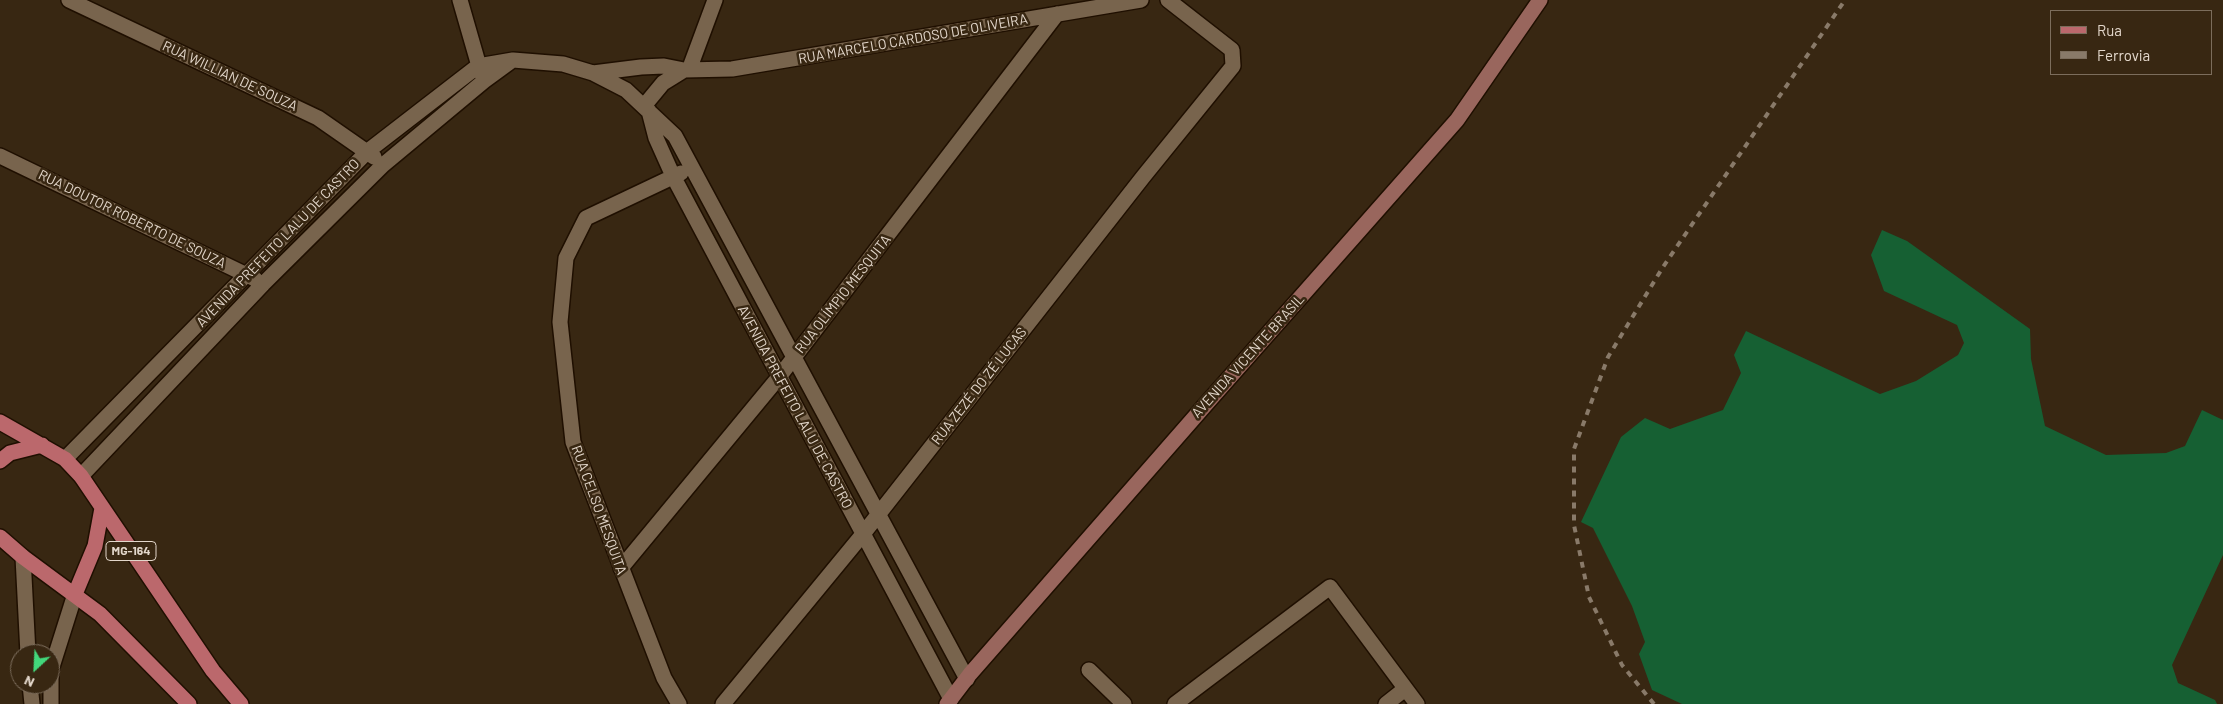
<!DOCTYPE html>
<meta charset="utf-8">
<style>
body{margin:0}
#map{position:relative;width:2223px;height:704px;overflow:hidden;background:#382712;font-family:Barlow,sans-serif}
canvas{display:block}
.legend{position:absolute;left:2050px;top:10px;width:162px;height:65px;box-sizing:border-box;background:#382712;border:1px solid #7c6d5c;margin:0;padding:6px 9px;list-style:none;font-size:15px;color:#e3d7cb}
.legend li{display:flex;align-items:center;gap:10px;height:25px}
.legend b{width:25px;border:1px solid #7c6d5c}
.north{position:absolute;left:10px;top:644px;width:50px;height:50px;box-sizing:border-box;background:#382712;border:1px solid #7c6d5c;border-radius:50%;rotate:205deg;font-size:14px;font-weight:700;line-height:20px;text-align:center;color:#e3d7cb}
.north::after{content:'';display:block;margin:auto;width:18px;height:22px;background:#42d77b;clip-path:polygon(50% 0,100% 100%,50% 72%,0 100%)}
</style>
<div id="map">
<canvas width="2223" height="704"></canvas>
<ul class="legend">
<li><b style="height:6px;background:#bb686c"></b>Rua</li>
<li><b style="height:6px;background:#897a69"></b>Ferrovia</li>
</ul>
<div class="north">N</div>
</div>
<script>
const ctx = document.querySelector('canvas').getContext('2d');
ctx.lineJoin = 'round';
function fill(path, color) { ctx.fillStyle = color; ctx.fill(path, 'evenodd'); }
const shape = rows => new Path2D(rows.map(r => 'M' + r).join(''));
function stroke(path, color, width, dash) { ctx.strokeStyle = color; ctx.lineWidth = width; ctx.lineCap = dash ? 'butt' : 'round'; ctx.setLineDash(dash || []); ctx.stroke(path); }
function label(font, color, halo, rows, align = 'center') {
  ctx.font = font + ' Barlow,sans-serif'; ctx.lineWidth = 5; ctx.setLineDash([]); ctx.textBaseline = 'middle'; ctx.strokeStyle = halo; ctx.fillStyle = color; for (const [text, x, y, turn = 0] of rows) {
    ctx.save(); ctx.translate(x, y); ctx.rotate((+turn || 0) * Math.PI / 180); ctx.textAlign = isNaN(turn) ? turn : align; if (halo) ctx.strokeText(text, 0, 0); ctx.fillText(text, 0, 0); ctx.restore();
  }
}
fill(shape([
 [1882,230,1907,241,2030,329,2031,359,2045,426,2106,455,2166,453,2185,446,2202,410,2223,420,2223,555,2172,665,2178,683,2215,700,2217,704,1682,704,1652,690,1639,654,1645,642,1632,606,1593,528,1581,522,1621,437,1645,418,1670,429,1723,410,1741,373,1734,355,1746,331,1880,394,1916,381,1958,355,1964,343,1957,325,1884,291,1871,255]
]), '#166033');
const street = shape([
 [69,0,318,118,374,157],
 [460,0,481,73],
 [689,70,715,0],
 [593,73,641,67,664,66,684,70,732,69,1141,0],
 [644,106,663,83,684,70],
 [649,111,656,138,673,176,951,699],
 [0,156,255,279],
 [65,459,368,151,478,66,513,60,563,64,593,73,626,90,675,136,967,679],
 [81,476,263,284,383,165,484,81,510,62],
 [23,557,28,654],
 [621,568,779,377,1057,14],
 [1089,670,1124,704],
 [30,684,32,704],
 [51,704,51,670,75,594],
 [679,704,664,678,573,442,560,322,566,258,586,218,681,173],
 [723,704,863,534,1143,177,1233,66,1232,50,1168,0],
 [1175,704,1330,587,1417,704],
 [1386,704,1405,689]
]);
const secondary = shape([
 [947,704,970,674,1207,403,1457,120,1540,0]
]);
const primary = shape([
 [0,422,65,459,81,476,213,671,241,704],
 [0,461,10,453,42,445],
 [0,537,23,557,100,614,189,704],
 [75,594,95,546,102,508]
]);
stroke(street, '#1f0f00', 18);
stroke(secondary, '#1f0f00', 18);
stroke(primary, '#1f0f00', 18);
stroke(street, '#78644d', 15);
stroke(secondary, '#99665d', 15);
stroke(primary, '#bb686c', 15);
stroke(shape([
 [1654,704,1622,665,1589,597,1574,525,1574,449,1608,357,1663,267,1845,0]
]), '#897a69', 4, [6, 6]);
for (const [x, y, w] of [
 [131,551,50]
]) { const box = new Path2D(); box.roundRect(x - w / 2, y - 9.5, w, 19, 4); ctx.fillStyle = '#382712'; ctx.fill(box); stroke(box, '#e3d7cb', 1); }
label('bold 12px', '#e3d7cb', null, [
 ["MG-164",131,551]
]);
label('14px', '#e3d7cb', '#382712', [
 ["RUA MARCELO CARDOSO DE OLIVEIRA",913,39,-10],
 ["RUA WILLIAN DE SOUZA",230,76,25],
 ["RUA DOUTOR ROBERTO DE SOUZA",132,219,26],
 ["AVENIDA PREFEITO LALU DE CASTRO",278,243,-46],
 ["RUA OLÍMPIO MESQUITA",843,294,-52],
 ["AVENIDA VICENTE BRASIL",1248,356,-48],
 ["RUA ZEZÉ DO ZÉ LUCAS",979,386,-52],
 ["AVENIDA PREFEITO LALU DE CASTRO",795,407,62],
 ["RUA CELSO MESQUITA",599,510,70]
]);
</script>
